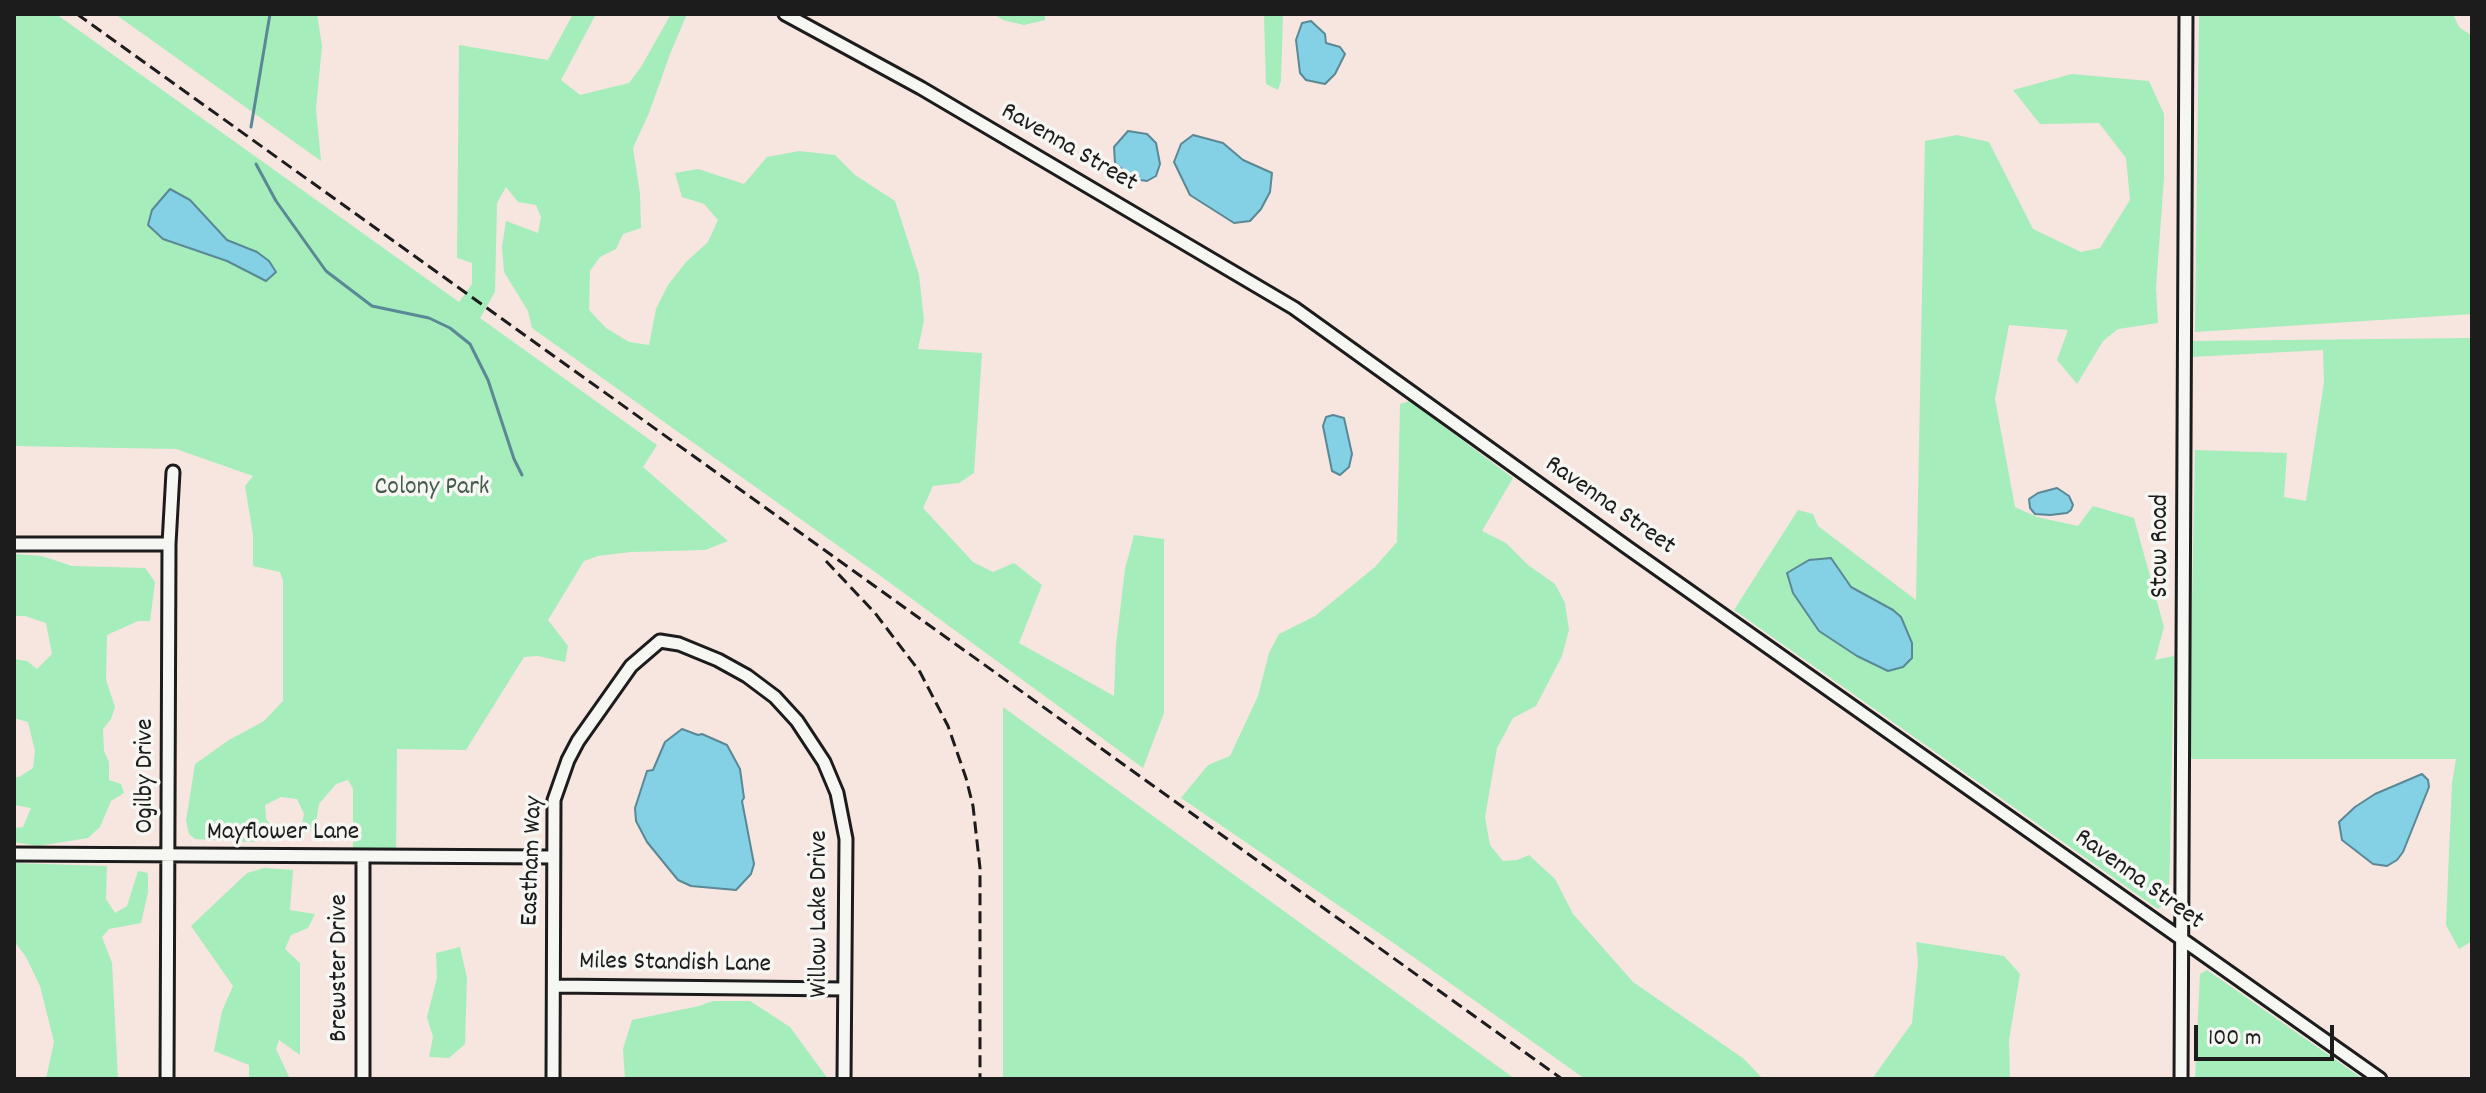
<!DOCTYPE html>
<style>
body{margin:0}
#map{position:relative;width:2486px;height:1093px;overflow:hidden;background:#f7e5df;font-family:Dekko,sans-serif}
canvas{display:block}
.frame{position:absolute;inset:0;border:16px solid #1c1c1c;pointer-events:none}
.scale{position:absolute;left:2194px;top:1025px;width:140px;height:36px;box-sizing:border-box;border:4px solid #1c1c1c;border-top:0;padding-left:10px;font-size:24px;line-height:28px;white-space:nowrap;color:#1c1c1c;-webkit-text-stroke:6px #f6f6f2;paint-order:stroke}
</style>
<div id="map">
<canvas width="2486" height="1093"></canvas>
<div class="frame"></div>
<div class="scale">100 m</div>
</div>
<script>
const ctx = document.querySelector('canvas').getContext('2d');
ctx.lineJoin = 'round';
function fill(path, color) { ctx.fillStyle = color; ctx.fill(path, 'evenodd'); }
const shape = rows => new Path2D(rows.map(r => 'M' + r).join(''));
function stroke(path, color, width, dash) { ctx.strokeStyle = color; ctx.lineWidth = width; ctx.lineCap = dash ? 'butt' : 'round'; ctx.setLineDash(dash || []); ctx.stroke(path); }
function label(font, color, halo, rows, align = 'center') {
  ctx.font = font + ' Dekko,sans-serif'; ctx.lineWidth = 7; ctx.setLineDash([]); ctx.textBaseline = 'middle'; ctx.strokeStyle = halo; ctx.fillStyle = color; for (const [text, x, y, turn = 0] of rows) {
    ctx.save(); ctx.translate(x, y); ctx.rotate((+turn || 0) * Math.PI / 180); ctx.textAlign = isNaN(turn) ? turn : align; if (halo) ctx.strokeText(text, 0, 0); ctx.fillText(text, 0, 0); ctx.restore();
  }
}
fill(shape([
 [14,14,56,14,459,302,472,284,472,263,457,258,459,45,548,60,573,14,596,14,561,80,580,95,629,83,641,67,671,14,687,14,670,54,649,113,633,148,640,194,641,228,623,234,616,249,600,257,590,271,589,310,606,328,629,342,649,345,656,309,668,285,686,262,708,242,718,220,704,204,682,197,675,173,698,169,744,184,767,157,799,151,835,155,855,175,895,201,919,275,924,320,918,349,982,353,974,473,959,483,933,486,923,508,973,562,993,572,1014,563,1042,585,1019,643,1114,696,1116,645,1125,569,1134,535,1164,539,1164,713,1143,768,882,577,532,328,528,311,504,272,502,247,506,221,538,233,541,217,536,205,518,202,506,187,497,203,495,292,480,318,657,445,643,467,728,541,705,550,631,552,598,556,584,561,548,620,568,646,565,662,538,656,524,657,466,750,397,749,396,856,353,856,353,789,348,780,336,784,319,804,315,829,305,833,301,829,304,814,297,799,281,797,265,805,266,819,277,834,276,838,251,842,195,839,189,834,186,821,195,764,229,740,264,721,283,701,283,581,280,572,253,566,253,535,245,486,253,476,176,449,14,446],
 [115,14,317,14,322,46,316,109,321,161],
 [994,14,1045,14,1045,20,1024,25,1003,20],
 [1264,14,1283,14,1281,81,1278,90,1266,84],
 [2199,14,2453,14,2459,27,2472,36,2472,314,2195,332],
 [2072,74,2149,81,2164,114,2164,178,2156,288,2158,323,2118,329,2103,341,2077,384,2057,360,2068,330,2009,325,1995,399,2015,507,2037,517,2078,526,2093,506,2134,518,2164,627,2155,660,2174,656,2169,899,2158,909,1734,610,1798,510,1813,514,1818,526,1916,600,1925,141,1957,135,1989,142,2033,229,2081,252,2100,248,2130,200,2126,158,2099,123,2040,124,2013,90],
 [2472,338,2472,941,2459,949,2446,925,2452,783,2456,759,2189,759,2195,450,2287,453,2284,497,2306,501,2324,382,2323,350,2191,357,2193,341],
 [1410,401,1513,478,1482,531,1506,543,1528,565,1555,584,1565,603,1569,630,1562,656,1536,706,1513,718,1497,748,1485,817,1490,845,1503,861,1517,860,1529,855,1555,879,1573,914,1633,982,1744,1059,1763,1079,1585,1079,1395,944,1181,798,1208,765,1230,756,1258,696,1269,653,1279,634,1315,616,1375,567,1397,542,1400,404],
 [14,554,42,556,72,566,145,568,155,582,150,621,138,621,107,635,106,680,115,707,111,719,103,729,104,751,109,762,109,780,121,784,124,793,111,801,100,827,88,838,38,846,14,842,14,828,23,827,31,808,14,805,14,777,19,777,33,768,35,751,28,722,14,718,14,659,27,661,37,669,52,654,46,623,25,616,14,616],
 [1003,707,1515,1079,1003,1079],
 [14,863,107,866,106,899,115,913,127,906,138,871,148,873,148,892,141,923,109,929,102,937,112,963,118,1079,46,1079,54,1042,40,986,26,957,14,941],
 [264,868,293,870,290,910,315,914,308,928,291,935,285,949,300,963,300,1055,279,1040,276,1049,290,1079,249,1079,249,1065,214,1051,222,1011,233,986,191,926,247,873],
 [1916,942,2004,956,2020,974,2009,1040,2010,1079,1872,1079,1912,1023,1918,963],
 [460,947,467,978,465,1044,449,1058,429,1057,433,1037,427,1017,437,978,436,953],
 [2207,970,2363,1079,2195,1079,2200,974],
 [713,1001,750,1001,790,1027,828,1079,625,1079,623,1049,632,1020,699,1006]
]), '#a5edbb');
const water = shape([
 [1311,21,1325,34,1326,43,1340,47,1345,54,1335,74,1325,84,1306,80,1300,73,1296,40,1302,23,1311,21],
 [1128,131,1147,134,1156,143,1160,164,1156,176,1147,181,1134,179,1115,163,1114,147,1128,131],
 [1193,135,1223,143,1243,160,1272,173,1270,192,1261,209,1250,221,1234,223,1190,195,1174,162,1181,144,1193,135],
 [170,189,190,200,227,240,257,252,269,261,276,272,266,281,227,261,163,239,148,225,152,210,170,189],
 [1333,415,1344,418,1352,454,1349,467,1340,475,1332,471,1323,426,1326,417,1333,415],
 [2057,488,2069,496,2073,505,2071,510,2067,513,2050,515,2035,514,2030,508,2029,499,2038,493,2057,488],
 [1831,558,1851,587,1893,610,1901,617,1912,643,1912,658,1903,667,1888,671,1857,656,1819,631,1793,593,1787,573,1809,560,1831,558],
 [682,729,698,735,702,734,727,745,740,769,744,798,742,801,754,864,751,874,736,890,691,886,678,880,647,842,636,821,635,808,647,771,653,770,665,742,682,729],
 [2422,774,2428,780,2429,787,2403,852,2397,860,2387,866,2373,864,2342,840,2339,822,2355,807,2375,794,2422,774]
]);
fill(water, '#84d0e5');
stroke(water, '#5a8895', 2);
stroke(shape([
 [251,127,270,14],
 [256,164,276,201,326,271,372,306,429,318,450,328,470,344,488,380,514,459,522,475]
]), '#5a8895', 3);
const minor = shape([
 [785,14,921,88,1294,308,1628,548,2380,1079],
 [14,544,169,544],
 [14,854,553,857],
 [554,986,844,989],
 [167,1079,169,544,173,472],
 [363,1079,363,856],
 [553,1079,554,800,568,760,578,741,631,666,660,641,679,644,718,660,747,676,775,697,797,721,824,762,837,793,846,839,844,1079],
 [2181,1079,2186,14]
]);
stroke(minor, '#1c1c1c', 17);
stroke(minor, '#f6f6f2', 11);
stroke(shape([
 [77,14,1562,1079],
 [826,561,875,613,920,672,948,726,966,778,973,806,980,868,980,1079]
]), '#1c1c1c', 3, [12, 6]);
label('26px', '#1c1c1c', '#f6f6f2', [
 ["Ravenna Street",1068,149,30],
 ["Ravenna Street",1609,507,35],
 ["Stow Road",2162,546,-90],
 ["Ogilby Drive",147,776,-90],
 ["Mayflower Lane",283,834],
 ["Eastham Way",534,861,-88],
 ["Ravenna Street",2138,881,36],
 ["Willow Lake Drive",821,914,-90],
 ["Miles Standish Lane",675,965,1],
 ["Brewster Drive",341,968,-90]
]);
label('26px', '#455b4c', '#f6f6f2', [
 ["Colony Park",432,489]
]);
</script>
